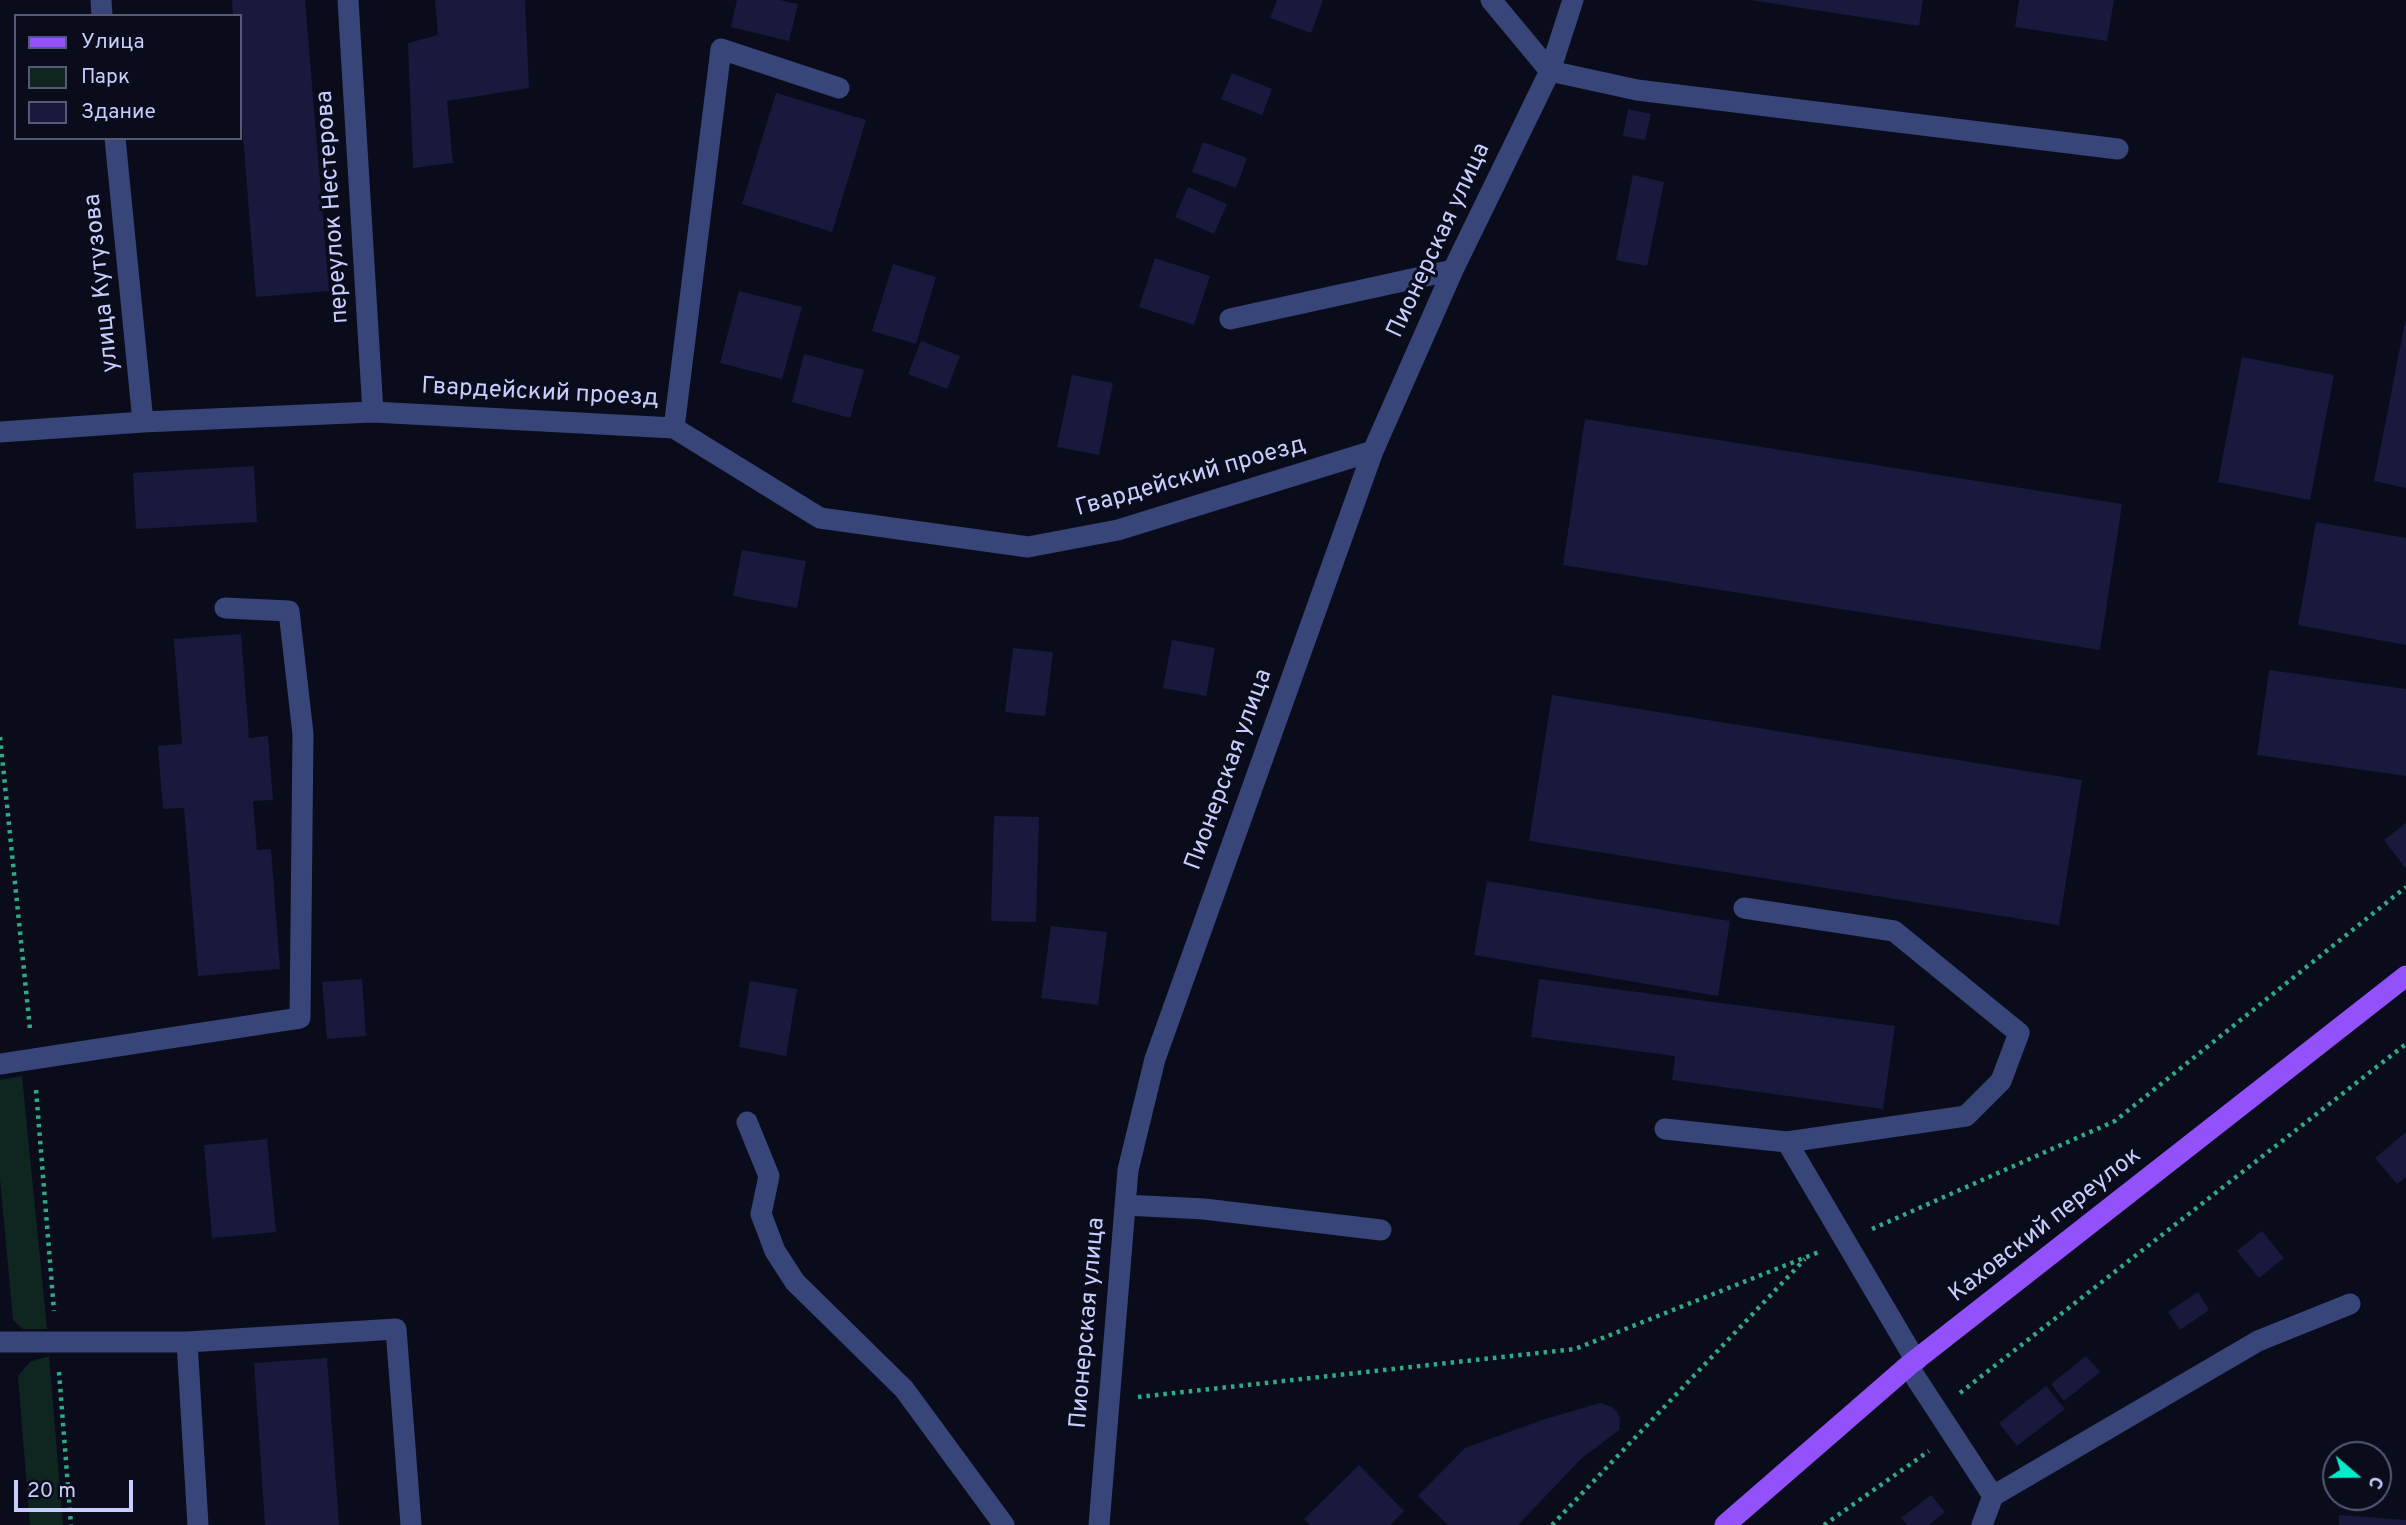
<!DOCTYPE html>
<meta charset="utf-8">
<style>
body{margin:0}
#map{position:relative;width:2406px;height:1525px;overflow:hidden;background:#0b0c1b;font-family:Overpass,sans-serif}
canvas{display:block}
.legend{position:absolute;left:14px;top:14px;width:228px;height:126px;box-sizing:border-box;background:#0b0c1b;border:2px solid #565a76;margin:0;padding:9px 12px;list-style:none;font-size:21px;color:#c7cefe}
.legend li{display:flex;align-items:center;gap:14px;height:35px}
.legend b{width:35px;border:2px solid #565a76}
.north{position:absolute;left:2322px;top:1441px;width:70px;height:70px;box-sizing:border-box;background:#0b0c1b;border:2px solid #565a76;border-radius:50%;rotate:110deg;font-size:19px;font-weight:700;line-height:28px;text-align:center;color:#c7cefe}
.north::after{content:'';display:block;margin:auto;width:24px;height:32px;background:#05ebca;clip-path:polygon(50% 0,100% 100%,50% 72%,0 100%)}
.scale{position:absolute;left:14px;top:1480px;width:119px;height:32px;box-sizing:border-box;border:4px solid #c7cefe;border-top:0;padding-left:9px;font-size:21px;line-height:24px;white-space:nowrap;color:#c7cefe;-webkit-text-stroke:5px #0b0c1b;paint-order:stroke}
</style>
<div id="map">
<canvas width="2406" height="1525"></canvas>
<ul class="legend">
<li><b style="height:9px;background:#9251fb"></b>Улица</li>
<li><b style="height:19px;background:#0f251f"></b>Парк</li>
<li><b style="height:19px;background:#18193c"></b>Здание</li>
</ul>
<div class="north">С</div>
<div class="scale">20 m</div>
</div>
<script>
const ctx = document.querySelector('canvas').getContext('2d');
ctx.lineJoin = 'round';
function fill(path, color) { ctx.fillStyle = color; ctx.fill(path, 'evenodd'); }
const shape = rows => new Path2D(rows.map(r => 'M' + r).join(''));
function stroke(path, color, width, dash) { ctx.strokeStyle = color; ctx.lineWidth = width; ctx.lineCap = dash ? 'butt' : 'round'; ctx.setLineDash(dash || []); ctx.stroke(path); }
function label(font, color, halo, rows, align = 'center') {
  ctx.font = font + ' Overpass,sans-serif'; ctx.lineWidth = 6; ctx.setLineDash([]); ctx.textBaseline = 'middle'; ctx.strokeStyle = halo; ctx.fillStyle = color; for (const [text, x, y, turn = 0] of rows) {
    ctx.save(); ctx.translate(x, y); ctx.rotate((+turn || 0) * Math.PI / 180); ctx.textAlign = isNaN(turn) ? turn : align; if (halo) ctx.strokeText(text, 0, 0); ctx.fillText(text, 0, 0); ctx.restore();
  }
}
fill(shape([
 [22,1076,47,1329,23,1329,13,1320,0,1178,0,1080],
 [49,1356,63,1525,30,1525,18,1376,30,1362]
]), '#0f251f');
fill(shape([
 [232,0,305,0,329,291,256,297,240,101,240,16,233,16],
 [435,0,525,0,529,88,447,101,453,163,413,168,408,43,438,35],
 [737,0,780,0,798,4,789,41,731,27],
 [1277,0,1323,0,1311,33,1270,18],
 [1750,0,1923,0,1919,26],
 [2019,0,2114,0,2107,41,2015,27],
 [1232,73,1272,89,1262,115,1221,99],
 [776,93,866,120,832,232,742,204],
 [1628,109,1651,114,1645,140,1623,136],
 [1203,142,1247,158,1236,188,1192,172],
 [1633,175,1664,182,1647,266,1616,260],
 [1188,187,1227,204,1214,234,1175,217],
 [1155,258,1210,276,1194,325,1139,307],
 [893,264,936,277,916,344,872,331],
 [739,291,802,307,782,379,720,363],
 [2405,322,2406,322,2406,488,2374,481],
 [921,341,960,356,947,389,908,374],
 [804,354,864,370,850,418,792,402],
 [2242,357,2334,375,2310,500,2218,482],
 [1072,375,1113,383,1099,455,1057,447],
 [1585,419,2122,504,2100,650,1563,565],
 [254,466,257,522,136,529,133,473],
 [2316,522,2406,538,2406,645,2298,625],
 [742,550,806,561,797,608,733,596],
 [241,634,249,738,268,736,273,800,253,801,257,850,271,849,280,969,198,976,184,808,163,809,158,746,182,744,174,639],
 [1172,640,1215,648,1206,696,1163,688],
 [1013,648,1053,652,1045,716,1005,712],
 [2269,670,2406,689,2406,776,2257,755],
 [1552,695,2082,780,2059,925,1529,841],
 [994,816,1039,817,1036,922,991,921],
 [2406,823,2406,869,2384,840],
 [1487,881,1730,921,1718,996,1474,955],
 [1051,926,1107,932,1098,1005,1041,998],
 [362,979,366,1036,327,1039,322,982],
 [1539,979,1895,1026,1883,1109,1672,1080,1675,1056,1531,1037],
 [750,981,797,989,786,1056,739,1047],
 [2406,1132,2406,1177,2397,1184,2375,1158],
 [267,1139,276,1232,212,1238,204,1145],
 [2262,1231,2284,1258,2259,1278,2237,1251],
 [2198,1292,2209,1310,2180,1330,2168,1312],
 [2086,1356,2100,1372,2064,1401,2051,1384],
 [327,1358,339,1525,265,1525,254,1363],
 [2046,1386,2065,1409,2017,1446,1999,1423],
 [1600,1403,1612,1407,1617,1412,1620,1419,1619,1430,1581,1459,1518,1525,1448,1525,1418,1496,1465,1448,1542,1420],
 [1359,1465,1404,1511,1390,1525,1310,1525,1304,1519],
 [1931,1495,1945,1512,1929,1525,1907,1525,1901,1518],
 [2339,1515,2406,1520,2406,1525,2339,1525]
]), '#18193c');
stroke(shape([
 [0,737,30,1029],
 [36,1090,54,1311],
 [1872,1229,2115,1121,2406,887],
 [59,1372,71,1525],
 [1960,1393,2406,1044],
 [1138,1397,1575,1349,1819,1252],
 [1552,1525,1805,1259],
 [1824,1525,1929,1451]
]), '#2faa84', 4.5, [3.5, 5]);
stroke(shape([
 [101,0,102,16],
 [348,0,373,412],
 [1491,0,1550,71,1637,90,2118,149],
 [115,138,143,422],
 [1230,319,1453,270],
 [674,428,721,49,839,88],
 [0,432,143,422,373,412,674,428,820,518,1028,547,1118,530,1373,451],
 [1744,908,1894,931,2019,1033,2001,1081,1966,1116,1787,1142],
 [0,1064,300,1018,303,734,289,611,225,608],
 [747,1122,769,1176,761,1214,775,1251,795,1282,904,1389,1004,1525],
 [1665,1129,1787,1142,1916,1361],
 [1125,1205,1204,1209,1381,1230],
 [0,1342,187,1342,396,1329,411,1525],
 [187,1342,198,1525],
 [1908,1366,1993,1496,2258,1341,2350,1304],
 [1099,1525,1128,1170,1155,1059,1373,451,1453,270,1550,71,1573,0],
 [1982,1525,1993,1496]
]), '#374579', 21);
stroke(shape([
 [1725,1525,1908,1366,2406,976]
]), '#9251fb', 21);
label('24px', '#c7cefe', '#0b0c1b', [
 ["переулок Нестерова",334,207,-94],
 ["Пионерская улица",1440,241,-65],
 ["улица Кутузова",103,283,-96],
 ["Гвардейский проезд",540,394,3],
 ["Гвардейский проезд",1191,478,-16],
 ["Пионерская улица",1230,770,-70],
 ["Каховский переулок",2046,1226,-38],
 ["Пионерская улица",1089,1323,-85]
]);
</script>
